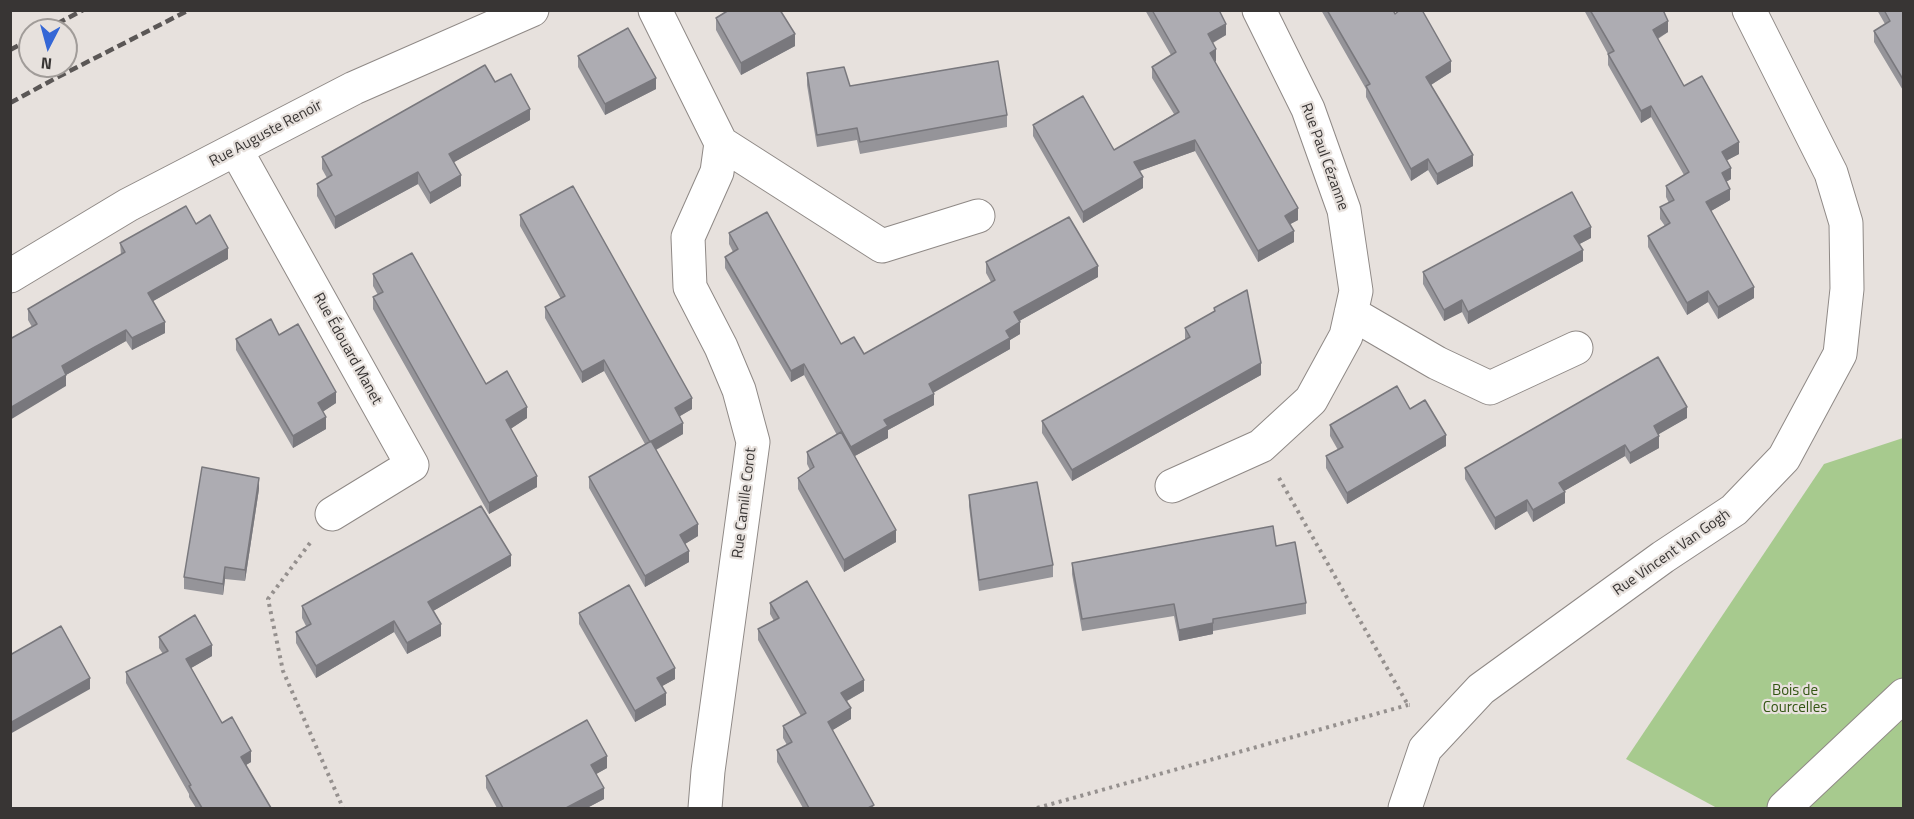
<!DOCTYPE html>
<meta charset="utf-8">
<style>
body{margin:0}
#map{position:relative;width:1914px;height:819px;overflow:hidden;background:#e7e1dd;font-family:"Titillium Web",sans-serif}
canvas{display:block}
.frame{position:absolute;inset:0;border:12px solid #383534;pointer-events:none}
.north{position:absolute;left:18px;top:18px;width:60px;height:60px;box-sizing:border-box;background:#e7e1dd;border:2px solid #a19c99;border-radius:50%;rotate:186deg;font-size:16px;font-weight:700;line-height:24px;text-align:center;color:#383534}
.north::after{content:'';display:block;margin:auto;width:21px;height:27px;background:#3567d6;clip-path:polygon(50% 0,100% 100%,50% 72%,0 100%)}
</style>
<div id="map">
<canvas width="1914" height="819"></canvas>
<div class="frame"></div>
<div class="north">N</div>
</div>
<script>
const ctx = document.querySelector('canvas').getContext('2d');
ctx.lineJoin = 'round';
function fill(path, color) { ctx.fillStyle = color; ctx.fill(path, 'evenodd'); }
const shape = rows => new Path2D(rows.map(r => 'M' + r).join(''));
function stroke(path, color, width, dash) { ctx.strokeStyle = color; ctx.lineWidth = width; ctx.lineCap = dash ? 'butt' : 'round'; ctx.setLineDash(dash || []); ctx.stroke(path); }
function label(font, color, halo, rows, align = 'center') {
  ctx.font = font + ' "Titillium Web",sans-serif'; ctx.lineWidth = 4.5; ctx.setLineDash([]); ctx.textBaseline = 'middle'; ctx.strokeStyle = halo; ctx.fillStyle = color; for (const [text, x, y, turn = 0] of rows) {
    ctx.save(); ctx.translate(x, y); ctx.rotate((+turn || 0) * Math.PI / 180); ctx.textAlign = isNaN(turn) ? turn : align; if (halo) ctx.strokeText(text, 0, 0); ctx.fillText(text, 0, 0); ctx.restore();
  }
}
fill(shape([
 [1903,438,1903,808,1717,808,1626,759,1824,464]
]), '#a7ca8e');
const minor = shape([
 [655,10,721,143,717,172,688,237,690,287,721,347,739,390,753,442,708,771,705,808],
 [721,143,882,246,978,216],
 [236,150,412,465,332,514],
 [10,276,128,205,354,88,532,10],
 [1351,313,1437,363,1490,388,1576,348],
 [1172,486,1261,446,1311,400,1346,336,1356,291,1344,210,1308,109,1259,10]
]);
const tertiary = shape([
 [1405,808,1425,749,1481,689,1663,557,1734,510,1784,458,1840,354,1847,289,1846,223,1831,173,1749,10],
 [1784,808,1904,695]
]);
stroke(minor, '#8f8986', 35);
stroke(tertiary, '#8f8986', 35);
stroke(shape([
 [1279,478,1408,705,1410,705],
 [310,543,268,599,283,671,343,808],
 [1037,808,1408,705]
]), '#95908e', 4, [3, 4.5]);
stroke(minor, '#fff', 33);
stroke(tertiary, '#fff', 33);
stroke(shape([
 [45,30,83,10],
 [10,50,30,39],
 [10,103,56,78,189,10]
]), '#5b5756', 4.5, [9, 4.5]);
fill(shape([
 [728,10,780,10,795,46,741,75,716,30,716,18],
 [1145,10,1219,10,1226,35,1213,43,1216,61,1215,62,1298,220,1290,224,1294,242,1258,262,1195,151,1139,171,1143,188,1083,223,1033,136,1033,125,1114,150,1174,114,1152,78,1152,67,1171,55],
 [1321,10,1393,10,1395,14,1451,72,1431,85,1473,166,1437,185,1428,170,1411,181,1366,97,1366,89],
 [1584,10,1663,10,1668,32,1658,39,1684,86,1739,154,1727,160,1731,179,1726,182,1730,200,1711,211,1754,298,1718,319,1708,302,1687,315,1648,247,1648,236,1665,226,1660,219,1660,207,1669,203,1666,197,1666,186,1684,175,1651,117,1641,123,1608,65,1608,54],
 [1877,10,1904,10,1904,92,1874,42,1874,31,1885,24],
 [578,56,656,89,605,115,578,67],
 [807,73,850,86,1007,115,1007,127,860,154,857,140,817,147,807,85],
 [495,82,530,120,454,162,461,186,430,204,418,184,335,229,317,196,317,184,327,178,322,169,322,157],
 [520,215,692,409,680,416,683,434,656,450,698,536,685,544,689,562,645,587,589,488,589,477,645,444,604,371,582,383,545,318,545,307,561,299,520,226],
 [196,224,228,259,153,301,165,333,132,350,126,341,66,375,66,386,28,320,28,309,121,255,120,243],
 [729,233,841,344,864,354,991,282,986,273,986,262,1098,277,1019,321,1020,334,1010,340,1010,349,933,393,934,405,888,430,888,438,855,456,896,542,844,572,798,489,798,478,810,470,807,464,807,452,837,435,804,375,791,382,725,268,725,257,733,252,729,244],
 [1591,238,1579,244,1583,261,1468,324,1462,312,1444,321,1423,284,1423,272],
 [373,274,486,384,527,418,510,429,537,487,489,514,373,309,373,297,378,295,373,286],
 [1214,308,1261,375,1072,481,1042,433,1042,421,1185,340,1185,328,1214,312],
 [279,335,336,403,322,412,326,429,293,448,236,350,236,339],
 [1687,418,1658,434,1659,448,1630,464,1625,456,1564,491,1565,503,1533,522,1527,511,1495,530,1465,479,1465,468],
 [1330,425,1446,446,1347,504,1326,468,1326,456,1338,450,1330,436],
 [259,489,245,581,225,579,223,595,184,589,184,577],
 [969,495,1053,565,1053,577,979,591,969,506],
 [1276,546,1306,603,1306,614,1213,631,1213,634,1179,641,1174,616,1082,631,1072,574,1072,563],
 [511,566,433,611,441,636,407,654,394,632,316,678,296,643,296,632,306,626,302,618,302,606],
 [770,603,864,691,847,701,851,719,832,730,874,808,803,808,777,762,777,750,787,745,783,738,783,726,801,716,758,640,758,629,774,621,770,614],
 [579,613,675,679,662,686,666,705,635,722,579,624],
 [159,637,212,656,191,668,222,723,251,762,246,765,271,808,196,808,189,797,189,794,126,683,126,672,163,654,159,648],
 [607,768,596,774,604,799,587,808,497,808,486,788,486,776]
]), '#959499');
fill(shape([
 [1668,21,1668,32,1653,41,1653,30],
 [1226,24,1226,35,1208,45,1208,34],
 [795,34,795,46,741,75,741,63],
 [1216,49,1216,61,1210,64,1210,53],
 [1451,61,1451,72,1426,88,1426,77],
 [656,78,656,89,605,115,605,104],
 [1651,106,1651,117,1641,123,1641,111],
 [530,109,530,120,449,165,449,154],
 [1195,140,1195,151,1134,173,1134,162],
 [1739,142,1739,154,1722,163,1722,152],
 [1473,155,1473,166,1437,185,1437,174],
 [1428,159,1428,170,1411,181,1411,169],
 [1731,168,1731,179,1722,184,1722,173],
 [418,172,418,184,335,229,335,217],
 [461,175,461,186,430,204,430,193],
 [1143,177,1143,188,1083,223,1083,212],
 [1730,189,1730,200,1706,214,1706,202],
 [1298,208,1298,220,1285,227,1285,216],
 [1591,227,1591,238,1574,247,1574,236],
 [1294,231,1294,242,1258,262,1258,251],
 [228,248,228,259,148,304,148,293],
 [1583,250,1583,261,1468,324,1468,312],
 [1098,266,1098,277,1014,324,1014,312],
 [1754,287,1754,298,1718,319,1718,307],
 [1708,291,1708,302,1687,315,1687,303],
 [1462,300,1462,312,1444,321,1444,310],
 [165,322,165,333,132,350,132,338],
 [1020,322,1020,334,1010,340,1010,349,929,395,929,384,1006,331],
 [126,330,126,341,66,375,66,386,10,420,10,408,62,366],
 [604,360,604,371,582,383,582,372],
 [1261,363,1261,375,1072,481,1072,470],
 [804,364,804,375,791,382,791,371],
 [336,392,336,403,318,415,318,403],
 [934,394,934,405,888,430,888,438,851,458,851,447,884,420],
 [692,398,692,409,675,419,675,408],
 [527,407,527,418,506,432,506,420],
 [1687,407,1687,418,1654,437,1654,426],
 [326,417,326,429,293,448,293,436],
 [683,423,683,434,650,453,650,442],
 [1446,435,1446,446,1347,504,1347,493],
 [1659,436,1659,448,1630,464,1630,453],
 [1625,445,1625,456,1559,494,1559,483],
 [537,476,537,487,489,514,489,503],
 [259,478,259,489,245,581,245,570],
 [1565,492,1565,503,1533,522,1533,510],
 [1527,500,1527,511,1495,530,1495,518],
 [698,524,698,536,680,547,680,535],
 [896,530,896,542,844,572,844,560],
 [689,551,689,562,645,587,645,576],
 [511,555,511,566,428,614,428,602],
 [225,567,225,579,223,595,223,584],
 [394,621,394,632,316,678,316,666],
 [1213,623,1213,634,1179,641,1179,630],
 [441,624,441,636,407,654,407,643],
 [212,645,212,656,186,671,186,659],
 [675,668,675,679,657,689,657,678],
 [90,678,90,689,10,734,10,723],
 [864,680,864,691,841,704,841,693],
 [666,693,666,705,635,722,635,711],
 [851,708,851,719,828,733,828,722],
 [251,751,251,762,241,768,241,757],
 [607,756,607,768,591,777,591,765],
 [604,788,604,799,587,808,566,808]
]), '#79787d');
const building = shape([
 [729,10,780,10,795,34,741,63,716,18,729,10],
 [1152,10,1219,10,1226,24,1208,34,1216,49,1210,53,1298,208,1285,216,1294,231,1258,251,1195,140,1134,162,1143,177,1083,212,1033,125,1083,96,1114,150,1179,112,1152,67,1176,52,1152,10],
 [1327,10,1393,10,1395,14,1400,10,1422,10,1451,61,1426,77,1473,155,1437,174,1428,159,1411,169,1366,86,1370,84,1327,10],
 [1590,10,1663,10,1668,21,1653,30,1684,86,1702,76,1739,142,1722,152,1731,168,1722,173,1730,189,1706,202,1754,287,1718,307,1708,291,1687,303,1648,236,1670,223,1660,207,1674,200,1666,186,1689,172,1651,106,1641,111,1608,54,1614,51,1590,10],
 [1884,10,1904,10,1904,81,1874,31,1890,21,1884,10],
 [628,28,656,78,605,104,578,56,628,28],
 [998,61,1007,115,860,142,857,128,817,135,807,73,844,67,850,86,998,61],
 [485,65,495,82,511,74,530,109,449,154,461,175,430,193,418,172,335,217,317,184,332,175,322,157,485,65],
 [573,186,692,398,675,408,683,423,650,442,604,360,582,372,545,307,565,296,520,215,573,186],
 [1572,192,1591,227,1574,236,1583,250,1468,312,1462,300,1444,310,1423,272,1572,192],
 [186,206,196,224,210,215,228,248,148,293,165,322,132,338,126,330,93,348,62,366,66,375,10,408,10,339,37,324,28,309,125,252,120,243,186,206],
 [767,212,841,344,854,337,864,354,995,280,986,262,1069,217,1098,266,1014,312,1020,322,1006,331,1010,338,929,384,934,394,884,420,888,426,851,447,804,364,791,371,725,257,738,249,729,233,767,212],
 [412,253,486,384,507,371,527,407,506,420,537,476,489,503,373,297,383,292,373,274,412,253],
 [1247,290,1261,363,1072,470,1042,421,1190,337,1185,328,1215,311,1214,308,1247,290],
 [271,319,279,335,298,324,336,392,318,403,326,417,293,436,236,339,271,319],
 [1658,357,1687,407,1654,426,1659,436,1630,453,1625,445,1559,483,1565,492,1533,510,1527,500,1495,518,1465,468,1658,357],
 [1397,386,1410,409,1425,400,1446,435,1347,493,1326,456,1343,447,1330,425,1397,386],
 [841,432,896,530,844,560,798,478,814,467,807,452,841,432],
 [651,441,698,524,680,535,689,551,645,576,589,477,651,441],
 [202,467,259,478,245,570,225,567,223,584,184,577,202,467],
 [1037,482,1053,565,979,580,969,495,1037,482],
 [481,506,511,555,428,602,441,624,407,643,394,621,316,666,296,632,311,624,302,606,481,506],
 [1273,526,1276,546,1295,542,1306,603,1213,619,1213,623,1179,630,1174,604,1082,619,1072,563,1273,526],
 [807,581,864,680,841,693,851,708,828,722,874,805,868,808,809,808,777,750,792,742,783,726,806,713,758,629,779,618,770,603,807,581],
 [629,585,675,668,657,678,666,693,635,711,579,613,629,585],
 [195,615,212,645,186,659,222,723,232,717,251,751,241,757,271,808,202,808,189,786,191,785,126,672,168,651,159,637,195,615],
 [61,626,90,678,10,723,10,655,61,626],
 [587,720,607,756,591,765,604,788,566,808,503,808,486,776,587,720]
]);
fill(building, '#adacb2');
stroke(building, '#79787d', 1.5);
label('15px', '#383534', '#e7e1dd', [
 ["Rue Auguste Renoir",266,134,-28],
 ["Rue Paul Cézanne",1324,157,70],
 ["Rue Édouard Manet",347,349,61],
 ["Rue Camille Corot",745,503,-83],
 ["Rue Vincent Van Gogh",1672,553,-35]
]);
label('15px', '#335512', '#e7e1dd', [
 ["Bois de",1795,691],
 ["Courcelles",1795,708]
]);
</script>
